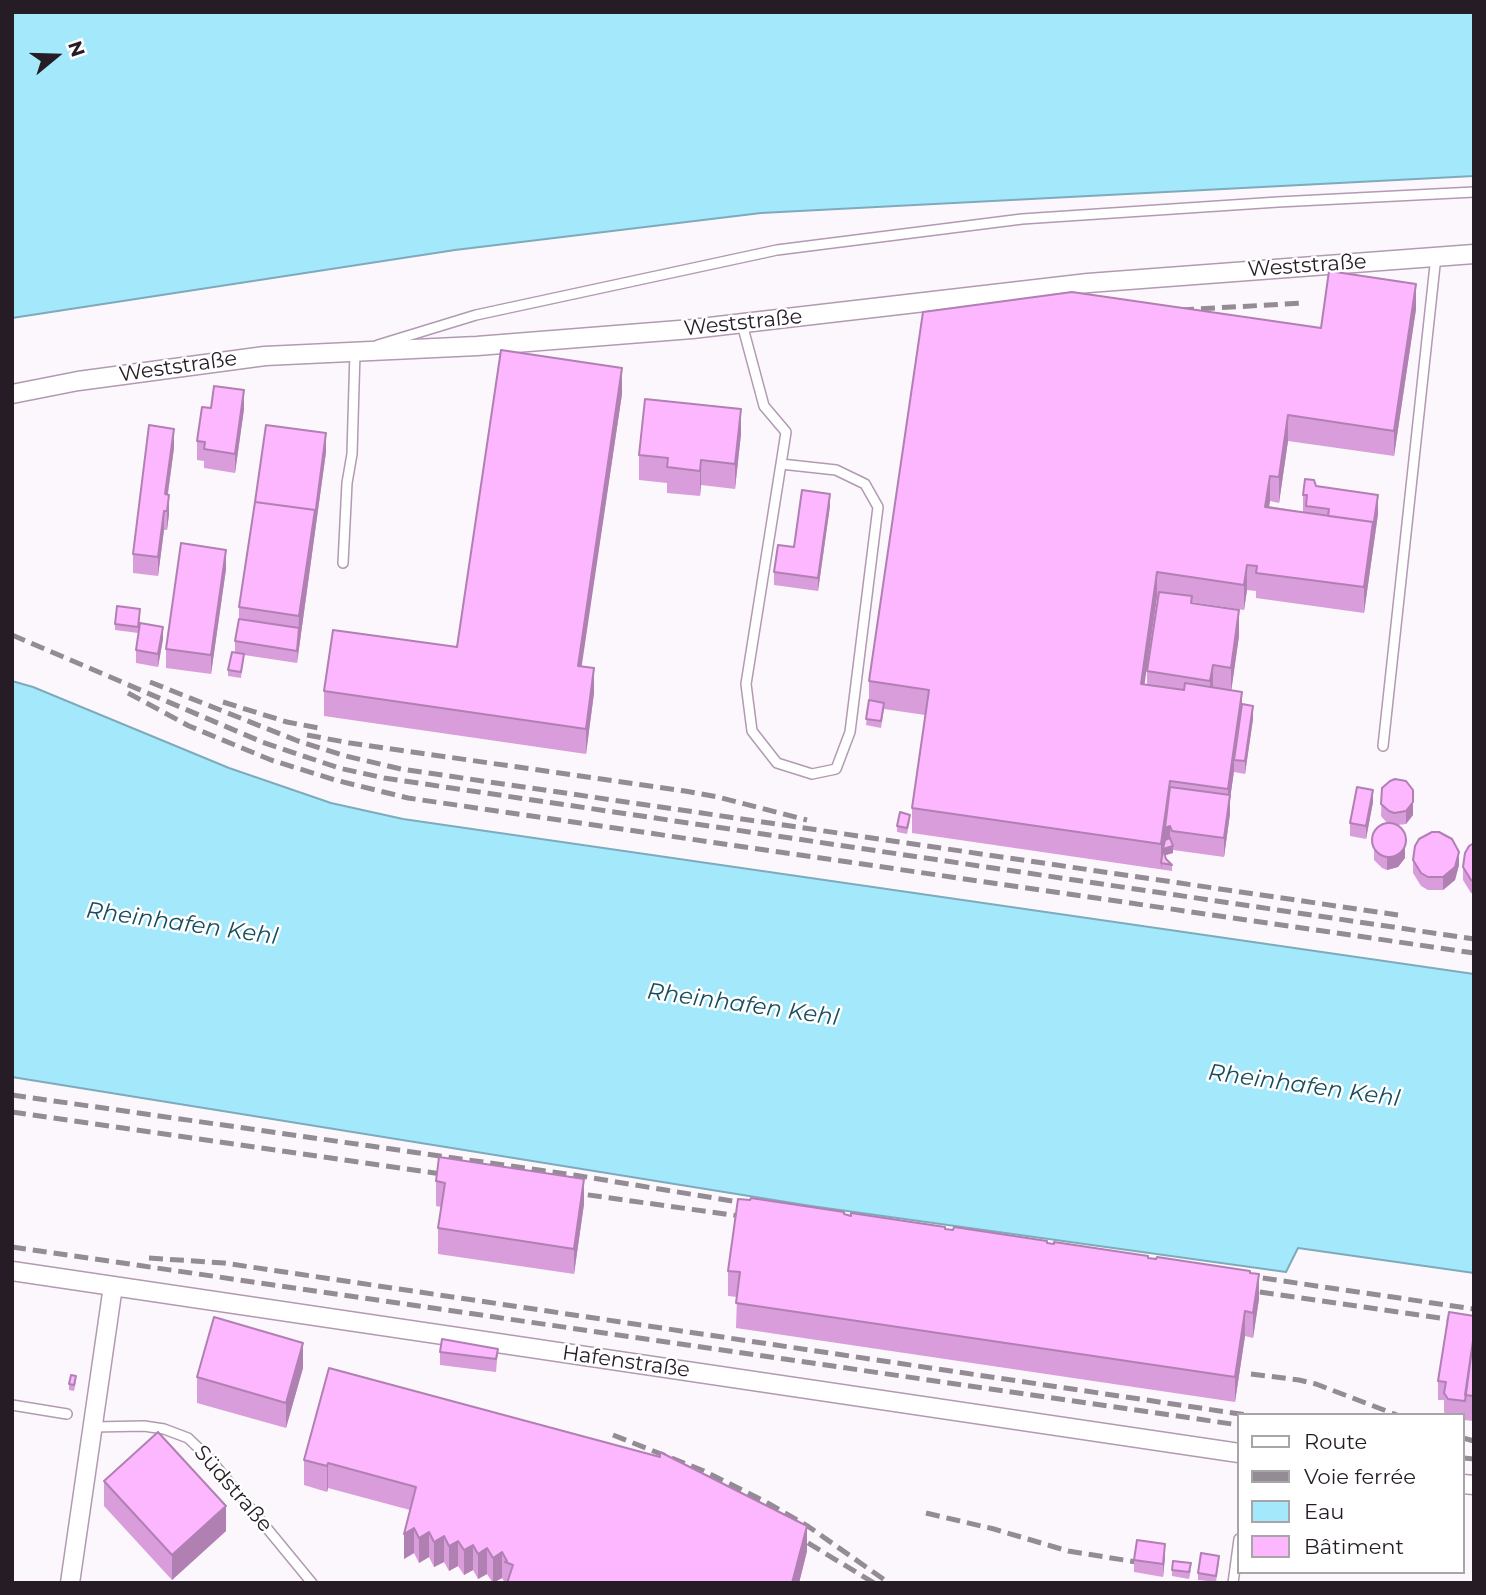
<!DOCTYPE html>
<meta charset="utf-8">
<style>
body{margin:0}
#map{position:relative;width:1486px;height:1595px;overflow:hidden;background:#fcf7fc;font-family:Montserrat,sans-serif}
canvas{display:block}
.frame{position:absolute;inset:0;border:14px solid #261c26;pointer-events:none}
.legend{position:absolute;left:1237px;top:1413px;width:228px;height:161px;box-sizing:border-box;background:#fff;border:2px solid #a8a4a8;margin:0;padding:9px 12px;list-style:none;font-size:21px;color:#261c26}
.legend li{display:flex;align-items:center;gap:14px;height:35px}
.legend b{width:35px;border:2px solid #a8a4a8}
.north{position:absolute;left:21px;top:21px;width:70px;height:70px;-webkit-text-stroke:5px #fff;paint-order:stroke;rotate:71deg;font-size:19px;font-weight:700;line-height:28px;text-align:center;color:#261c26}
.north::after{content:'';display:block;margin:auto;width:24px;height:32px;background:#261c26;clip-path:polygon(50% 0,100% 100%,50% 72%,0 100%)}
</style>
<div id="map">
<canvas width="1486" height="1595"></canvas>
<div class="frame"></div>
<ul class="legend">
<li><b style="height:9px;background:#fff"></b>Route</li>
<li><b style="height:9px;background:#948c94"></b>Voie ferrée</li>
<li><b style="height:19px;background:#a4e8fc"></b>Eau</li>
<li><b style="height:19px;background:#fcb7ff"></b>Bâtiment</li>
</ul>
<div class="north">N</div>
</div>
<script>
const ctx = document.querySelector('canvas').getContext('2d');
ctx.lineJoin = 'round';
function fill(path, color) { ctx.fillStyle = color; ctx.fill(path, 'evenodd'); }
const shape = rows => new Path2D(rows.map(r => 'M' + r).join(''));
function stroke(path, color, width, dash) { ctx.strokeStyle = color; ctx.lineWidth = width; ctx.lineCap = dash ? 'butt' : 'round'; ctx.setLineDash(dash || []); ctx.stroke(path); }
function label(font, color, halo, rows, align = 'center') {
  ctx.font = font + ' Montserrat,sans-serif'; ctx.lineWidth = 5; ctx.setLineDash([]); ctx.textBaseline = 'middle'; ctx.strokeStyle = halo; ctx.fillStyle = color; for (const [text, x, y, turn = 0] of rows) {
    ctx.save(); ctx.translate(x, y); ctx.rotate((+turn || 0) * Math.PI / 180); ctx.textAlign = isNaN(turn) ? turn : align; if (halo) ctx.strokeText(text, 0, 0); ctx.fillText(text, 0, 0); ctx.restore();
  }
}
const water = shape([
 [12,12,1474,12,1474,176,761,213,455,250,12,318,12,12],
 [12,681,33,687,229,768,331,803,403,819,1474,974,1474,1273,1298,1248,1286,1272,811,1206,12,1077,12,681]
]);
fill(water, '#a4e8fc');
stroke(water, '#7eabbc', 2);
const service = shape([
 [742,324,764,406,786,432,781,464,746,684,752,731,777,763,812,774,836,769,850,732,878,507,865,484,836,470,781,464],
 [378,345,476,315,777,250,1022,219,1278,202,1474,192],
 [343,563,347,483,352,454,355,352],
 [1383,746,1436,256],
 [12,1405,67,1414],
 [93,1427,144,1426,164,1429,188,1438,210,1459,312,1583],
 [1233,1583,1239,1539]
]);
const minor = shape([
 [12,394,78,381,265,356,477,346,692,329,1088,283,1474,254],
 [12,1271,1239,1453],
 [1463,1484,1474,1485],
 [70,1583,113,1286]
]);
stroke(service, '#b29ab2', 12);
stroke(minor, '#b29ab2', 21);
stroke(service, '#fff', 9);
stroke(minor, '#fff', 18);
stroke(shape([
 [1180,310,1303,303],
 [12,635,262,742,339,768,384,778,1474,939],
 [150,682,298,741,346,756,401,769,1398,915],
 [128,693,189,726,271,760,335,780,408,798,1474,953],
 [223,702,287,722,324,729],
 [307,735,350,743,685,791,718,797,807,820],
 [12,1095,574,1175,757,1205],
 [12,1112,456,1176],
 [567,1192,754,1218],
 [12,1247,1239,1425],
 [149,1258,224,1263,1247,1415],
 [1242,1275,1474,1309],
 [1239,1289,1474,1323],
 [1251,1374,1299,1380,1316,1384,1397,1415],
 [613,1435,704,1471,766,1502,809,1527,889,1583],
 [1463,1438,1474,1441],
 [1463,1458,1474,1459],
 [926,1513,994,1529,1068,1551,1155,1565],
 [790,1532,874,1583]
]), '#948c94', 5, [14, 7]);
fill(shape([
 [1416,309,1394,456,1288,441,1279,503,1270,501,1269,506,1303,512,1303,495,1316,486,1378,514,1364,613,1256,598,1256,591,1247,590,1244,610,1192,602,1192,603,1239,636,1231,690,1253,719,1245,774,1234,772,1234,771,1230,799,1230,814,1224,857,1173,850,1173,853,1165,855,1166,859,1172,865,1172,871,912,833,912,808,925,715,884,709,881,728,866,725,869,700,869,681,1321,328],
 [1157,597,1158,597,1147,671,1147,685,1144,684],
 [622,394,581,666,594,693,586,754,324,716,324,691,457,647],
 [211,408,244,409,235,473,204,468,204,461,197,460,197,441],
 [741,434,735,489,701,485,700,496,667,493,667,483,639,480,639,455],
 [174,448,168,494,169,514,167,530,164,530,158,576,133,573,133,554],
 [326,452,297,663,244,655,241,678,228,676,228,670,235,652,235,641,239,619,239,607],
 [830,506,818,591,774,585,774,572,794,547],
 [226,569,211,674,166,668,166,649],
 [140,615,138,633,115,630,115,624],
 [163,639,158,667,136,663,136,650],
 [1382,788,1413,815,1406,824,1398,825,1405,858,1398,867,1387,870,1382,868,1374,860,1374,831,1387,823,1381,816],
 [1373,802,1366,839,1350,836,1350,823],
 [910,821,907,834,897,832,897,826],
 [1474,843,1474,894,1471,893,1463,880,1463,867],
 [1413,860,1459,865,1455,880,1443,890,1428,890,1421,886,1413,873],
 [436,1181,584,1204,574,1274,438,1254,438,1228,441,1207,436,1206],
 [844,1214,1250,1273,1259,1299,1253,1338,1245,1336,1235,1402,736,1328,737,1297,728,1296,728,1271],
 [1474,1316,1474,1421,1463,1420,1463,1415,1446,1415,1444,1412,1444,1400,1438,1400,1438,1381],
 [498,1349,496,1372,440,1365,440,1352],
 [303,1368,286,1428,197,1403,197,1377],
 [329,1368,807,1551,799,1583,505,1583,502,1578,493,1583,487,1574,478,1579,473,1570,464,1575,458,1566,449,1571,444,1562,434,1567,429,1557,419,1563,414,1553,404,1559,410,1510,328,1488,327,1492,304,1485,304,1460],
 [76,1382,74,1391,69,1390,69,1384],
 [104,1481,226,1531,172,1580,104,1506],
 [1165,1557,1163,1577,1134,1572,1134,1560],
 [1219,1562,1216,1582,1198,1580,1198,1573],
 [1172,1570,1191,1570,1189,1579,1172,1576]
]), '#d99ddb');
fill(shape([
 [1416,284,1416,309,1394,456,1394,431],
 [622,368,622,394,578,691,578,666],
 [244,390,244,409,235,473,235,454],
 [741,409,741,434,735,489,735,464],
 [1288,415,1288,441,1279,503,1279,477],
 [174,429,174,448,165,513,165,494],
 [326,433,326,452,297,663,299,616],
 [701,460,701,485,700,496,700,471],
 [1270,476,1270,501,1267,519,1265,507],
 [830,494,830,506,818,591,818,578],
 [169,495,169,514,167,530,167,511],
 [1378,495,1378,514,1364,613,1364,587],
 [164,511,164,530,158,576,158,557],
 [226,550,226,569,211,674,211,655],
 [1247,565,1247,590,1244,610,1244,585],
 [1157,572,1157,597,1141,709,1141,684],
 [1239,610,1239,636,1231,693,1231,668],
 [163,627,163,639,158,667,158,654],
 [1213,665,1213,690,1210,699,1210,681],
 [594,668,594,693,586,754,586,729],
 [1242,692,1242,717,1234,760,1234,771,1230,799,1230,814,1224,857,1224,838,1228,812,1228,789],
 [1253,706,1253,719,1245,774,1245,761],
 [1170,781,1170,845,1173,846,1173,853,1163,856,1161,869,1161,844],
 [1373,790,1373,802,1366,839,1366,826],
 [1413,802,1413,815,1406,824,1406,811],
 [1405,845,1405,858,1398,867,1387,870,1387,857],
 [1459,852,1459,865,1455,880,1443,890,1443,877],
 [584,1179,584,1204,574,1274,574,1249],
 [1259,1274,1259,1299,1253,1338,1253,1313],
 [1245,1311,1245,1336,1235,1402,1235,1377],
 [303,1343,303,1368,286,1428,286,1403],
 [328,1463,328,1488,327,1492,327,1466],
 [226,1506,226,1531,172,1580,172,1555],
 [807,1526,807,1551,799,1583,792,1583],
 [414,1528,414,1553,404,1559,404,1534],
 [429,1532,429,1557,419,1563,419,1538],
 [444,1536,444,1562,434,1567,434,1542],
 [458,1541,458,1566,449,1571,449,1546],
 [1165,1544,1165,1557,1163,1577,1163,1564],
 [473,1545,473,1570,464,1575,464,1550],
 [487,1548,487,1574,478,1579,478,1554],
 [502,1552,502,1578,493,1583,493,1558]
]), '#b080b2');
const building = shape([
 [1329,271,1416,284,1394,431,1288,415,1279,477,1270,476,1265,507,1373,522,1364,587,1256,573,1257,566,1247,565,1244,585,1157,572,1141,684,1184,690,1185,683,1242,692,1228,789,1170,781,1161,844,912,808,929,690,869,681,923,312,1072,292,1321,328,1329,271],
 [501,350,622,368,578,666,594,668,586,729,324,691,333,630,457,647,501,350],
 [214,386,244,390,235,454,204,449,205,442,197,441,202,407,211,408,214,386],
 [645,399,741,409,735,464,701,460,700,471,667,467,668,458,639,455,645,399],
 [149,425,174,429,165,494,169,495,167,511,164,511,158,557,133,554,149,425],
 [266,425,326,433,315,516,315,510,255,502,266,425],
 [1305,479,1314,480,1316,486,1378,495,1373,528,1373,522,1328,516,1329,509,1306,506,1307,495,1303,495,1305,479],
 [802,490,830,494,818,578,774,572,778,545,794,547,802,490],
 [255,502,315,510,299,616,239,607,255,502],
 [181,543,226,550,211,655,166,649,181,543],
 [1159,592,1192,596,1191,603,1239,610,1231,668,1213,665,1210,681,1147,671,1159,592],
 [117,606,140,609,138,627,115,624,117,606],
 [239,619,299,628,297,651,235,641,239,619],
 [140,623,163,627,158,654,136,650,140,623],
 [232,652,244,654,241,672,228,670,232,652],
 [869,700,884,703,881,721,866,719,869,700],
 [1242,704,1253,706,1245,761,1234,760,1242,704],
 [1395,779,1406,781,1413,790,1413,802,1406,811,1394,813,1389,811,1381,804,1382,788,1390,781,1395,779],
 [1170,787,1230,795,1224,838,1172,831,1170,826,1165,828,1170,787],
 [1357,787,1373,790,1366,826,1350,823,1357,787],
 [900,812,910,815,907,828,897,826,900,812],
 '1372 840a17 17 0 1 1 34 0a17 17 0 1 1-34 0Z',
 [1432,832,1439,832,1452,839,1459,852,1455,867,1443,877,1428,877,1421,873,1413,860,1415,846,1419,839,1432,832],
 [1170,838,1173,846,1163,849,1165,840,1170,838],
 [1474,843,1474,881,1471,880,1463,867,1465,853,1469,846,1474,843],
 [1163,849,1166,859,1172,865,1161,863,1163,849],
 [439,1157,584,1179,574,1249,438,1228,445,1183,436,1181,439,1157],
 [751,1198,844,1212,844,1214,851,1216,851,1213,945,1227,945,1229,953,1230,954,1227,1047,1241,1047,1243,1054,1244,1054,1242,1148,1256,1148,1258,1156,1259,1157,1257,1250,1271,1250,1273,1259,1274,1253,1313,1245,1311,1235,1377,736,1303,740,1272,728,1271,738,1199,750,1200,751,1198],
 [1449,1312,1474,1316,1474,1334,1465,1401,1448,1399,1444,1393,1446,1382,1438,1381,1449,1312],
 [214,1317,303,1343,286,1403,197,1377,214,1317],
 [1474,1334,1474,1396,1465,1395,1474,1334],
 [442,1339,498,1349,496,1359,440,1352,442,1339],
 [329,1368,660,1457,660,1452,807,1526,792,1583,507,1583,513,1565,505,1562,507,1561,502,1552,493,1558,487,1548,478,1554,473,1545,464,1550,458,1541,449,1546,444,1536,434,1542,429,1532,419,1538,414,1528,404,1534,416,1487,328,1463,327,1466,304,1460,329,1368],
 [71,1375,76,1376,74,1385,69,1384,71,1375],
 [158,1432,226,1506,172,1555,104,1481,158,1432],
 [1137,1540,1165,1544,1163,1564,1134,1560,1137,1540],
 [1201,1553,1219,1556,1216,1576,1198,1573,1201,1553],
 [1173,1561,1191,1563,1189,1572,1172,1570,1173,1561]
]);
fill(building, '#fcb7ff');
stroke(building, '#b080b2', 2);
label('21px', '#261c26', '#fff', [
 ["Weststraße",1307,266,-4],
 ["Weststraße",743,323,-6],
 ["Weststraße",178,367,-8],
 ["Hafenstraße",626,1362,8],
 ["Südstraße",233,1489,49]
]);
label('italic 23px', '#174e5d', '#fff', [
 ["Rheinhafen Kehl",182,924,8],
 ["Rheinhafen Kehl",743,1005,8],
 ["Rheinhafen Kehl",1304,1086,8]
]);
</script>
